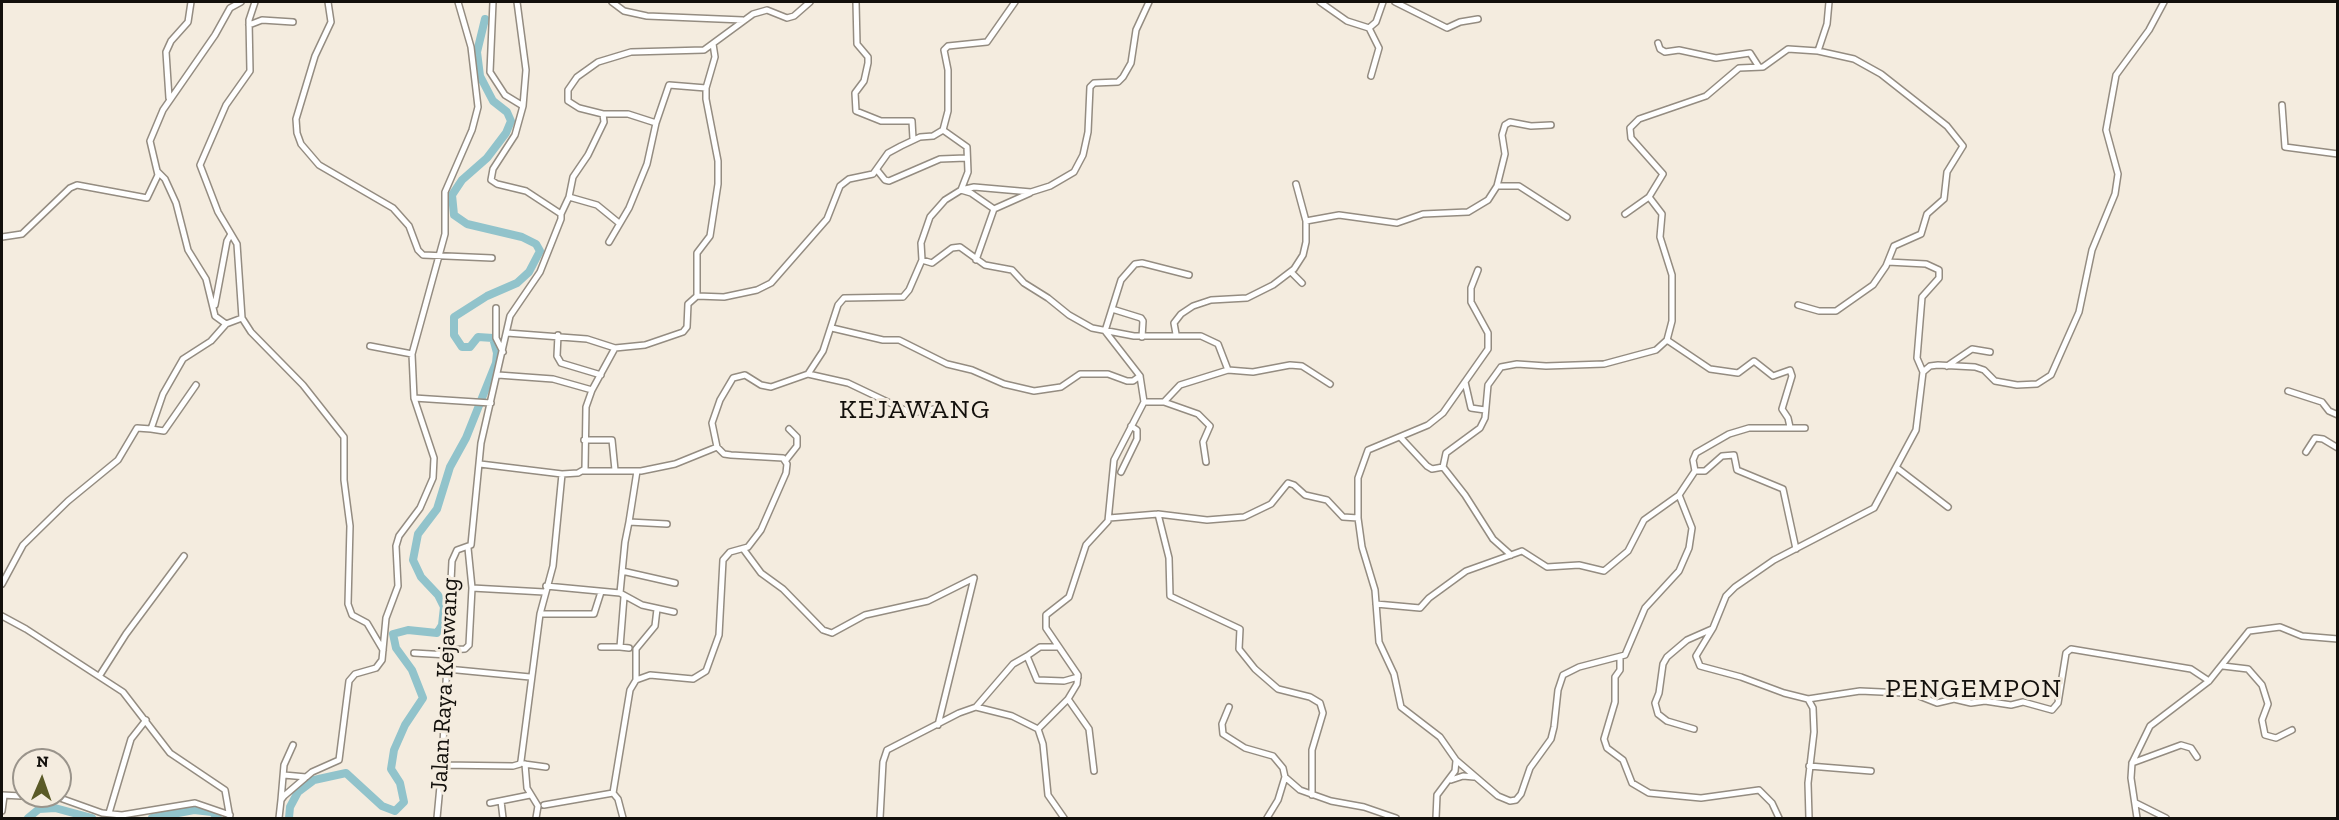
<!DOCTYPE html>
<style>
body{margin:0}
#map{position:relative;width:2339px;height:820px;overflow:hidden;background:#f4ecdf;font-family:"Zilla Slab",serif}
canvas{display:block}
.frame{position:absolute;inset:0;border:3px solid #13100c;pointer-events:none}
.north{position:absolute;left:12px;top:748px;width:60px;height:60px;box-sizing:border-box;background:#f4ecdf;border:2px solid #9a948b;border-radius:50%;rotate:2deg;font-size:16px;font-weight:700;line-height:24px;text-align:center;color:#13100c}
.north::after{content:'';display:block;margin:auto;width:21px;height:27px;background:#5a5a27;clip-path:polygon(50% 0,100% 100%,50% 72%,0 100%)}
</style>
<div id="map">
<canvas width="2339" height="820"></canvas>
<div class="frame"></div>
<div class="north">N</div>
</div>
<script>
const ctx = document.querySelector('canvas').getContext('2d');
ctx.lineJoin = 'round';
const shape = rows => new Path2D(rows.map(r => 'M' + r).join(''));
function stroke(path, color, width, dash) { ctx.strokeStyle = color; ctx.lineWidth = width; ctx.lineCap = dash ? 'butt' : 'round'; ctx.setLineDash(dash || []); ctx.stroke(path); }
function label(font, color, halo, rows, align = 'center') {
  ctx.font = font + ' "Zilla Slab",serif'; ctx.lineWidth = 6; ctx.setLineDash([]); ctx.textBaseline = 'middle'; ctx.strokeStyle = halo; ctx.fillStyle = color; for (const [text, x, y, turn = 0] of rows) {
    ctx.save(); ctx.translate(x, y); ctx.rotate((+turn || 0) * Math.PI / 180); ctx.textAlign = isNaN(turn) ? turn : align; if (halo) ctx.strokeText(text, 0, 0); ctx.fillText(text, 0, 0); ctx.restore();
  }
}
stroke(shape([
 [28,818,39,809,55,808,92,818],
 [152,818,194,810,212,812,218,818],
 [289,818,290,807,298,792,314,780,346,773,382,806,395,811,404,802,400,783,391,769,394,750,405,725,423,698,412,670,396,648,393,634,408,630,437,633,442,625,444,607,438,595,421,577,413,560,418,534,437,509,450,467,466,438,496,363,497,353,493,338,478,337,470,347,462,347,454,335,454,317,487,296,517,283,529,272,540,251,536,244,522,237,467,224,454,215,452,195,462,180,487,158,506,133,511,121,507,112,493,101,480,76,477,52,485,19]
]), '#91c3cb', 8);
const minor = shape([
 [328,2,331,22,315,56,296,119,297,133,301,144,319,165,393,208,409,226,418,250,423,255,492,258],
 [517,2,526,70,523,106],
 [612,2,624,11,647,16,743,20],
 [856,2,857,44,868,57,868,63,864,81,855,93,856,111,881,121,912,121,913,139],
 [1320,2,1347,21,1369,28,1376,22,1383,2],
 [1395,2,1447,28,1460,22,1478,19],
 [249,25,262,20,293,22],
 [1369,28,1379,48,1371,76],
 [1658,43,1660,49,1665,52,1679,50,1716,58,1750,53,1759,67],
 [169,98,166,52,171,41,188,22,191,2],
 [2282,105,2285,147,2338,154],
 [603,114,628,114,656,123],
 [943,130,967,147,968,172,961,190,971,193,994,209,1030,193],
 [877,170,885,180,889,181,940,159,966,158],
 [158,172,165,179,176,203,188,250,206,279,215,316,226,324],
 [1497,186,1519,186,1567,217],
 [569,197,597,205,619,223],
 [561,214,569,197,573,177,588,155,604,122,603,114,579,108,568,101,568,90,577,77,598,62,631,52,704,50,753,14,767,10,787,18,794,16,810,2],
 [1625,214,1649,197],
 [1306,221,1339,215,1397,223,1423,214,1468,212,1488,200,1497,186,1505,154,1502,135,1505,125,1510,122,1531,126,1551,125],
 [2,237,22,234,70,188,77,185,147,198,158,175,150,141,163,110,215,35,230,8,241,2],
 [609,242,629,208,647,164,656,123,669,85,706,88],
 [922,260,921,243,930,217,945,200,961,190,974,187,1031,192,1050,186,1074,172,1083,155,1088,132,1090,87,1094,83,1118,82,1123,77,1131,63,1136,30,1149,2],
 [976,260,994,209],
 [1888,262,1926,264,1939,270,1939,278,1922,297,1917,358,1923,372],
 [1478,270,1471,288,1471,302,1488,333,1488,349,1443,413,1428,425,1368,450,1358,478,1358,518,1362,547,1375,590,1379,642,1394,674,1401,707,1440,737,1456,760,1498,796,1510,801,1516,800,1521,794,1530,768,1551,739,1554,727,1558,690,1563,675,1579,667,1625,655,1645,608,1679,571,1689,548,1692,528,1679,495],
 [1291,272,1302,283],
 [697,296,697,253,710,236,718,184,718,161,706,99,706,88,715,57,713,44],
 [215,305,227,241,231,234],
 [1798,305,1819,311,1836,311,1873,285,1886,266,1894,246,1921,234,1927,214,1944,199,1947,172,1963,146,1947,126,1881,74,1854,59,1818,51],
 [496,308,496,338,503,352],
 [1112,309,1141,318,1143,321,1142,337],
 [242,318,251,332,303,385,344,437,344,480,350,526,348,604,352,615,367,623,383,650],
 [832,328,883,340,899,340,947,364,972,370,1004,384,1034,391,1061,387,1080,374,1108,374,1127,381,1133,381,1140,376],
 [507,333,587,339,615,348],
 [1176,334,1174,323,1181,314,1193,306,1211,300,1247,298,1273,285,1294,269,1303,255,1306,242,1306,221,1296,184],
 [558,335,557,356,561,363,601,375],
 [1667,340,1710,369,1738,373,1754,361,1773,376,1790,370,1792,376,1782,409,1788,418,1790,427],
 [370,346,412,354],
 [1947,366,1972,349,1990,352],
 [1228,370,1253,372,1290,365,1302,366,1330,384],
 [808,374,848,383,911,413,933,409],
 [498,375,553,379,592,390],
 [1465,382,1471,408,1485,410],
 [2288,391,2322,402,2329,411,2338,415],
 [414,398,491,403],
 [1164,402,1198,414,1210,426,1203,442,1206,462],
 [151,429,164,431,196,385],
 [1401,438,1427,466,1432,469,1443,467,1446,453,1480,428,1485,418,1488,385,1501,367,1517,364,1546,366,1604,364,1656,350,1667,340,1672,321,1672,275,1660,237,1662,214,1649,197,1663,174,1631,138,1630,128,1639,119,1706,96,1739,68,1763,67,1788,49,1818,51,1827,24,1829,2],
 [584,440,612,440,615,470],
 [717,447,712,423,720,400,733,378,745,375,761,385,771,387,808,374,823,351,838,305,844,298,903,297,909,290,922,260,932,263,952,248,960,247,985,265,1012,270,1024,283,1048,298,1069,315,1092,328,1134,336,1201,336,1218,344,1228,370,1180,385,1164,402,1144,402],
 [2306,452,2315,438,2323,439,2338,448],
 [786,460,797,446,797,437,789,429],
 [480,464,562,474],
 [1443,467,1465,495,1493,539,1511,555],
 [1897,468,1948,507],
 [583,471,641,471,675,464,717,447,724,454,731,455,783,458,787,464,786,473,761,530,748,547,730,552,723,560,719,635,706,671,693,679,650,675,636,680],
 [637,471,629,522,667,524],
 [1695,471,1705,471,1722,456,1734,455,1737,470,1783,489,1796,549],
 [1121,472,1137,439,1137,430,1131,426],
 [1158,514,1207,520,1244,517,1271,504,1288,483,1294,485,1305,495,1327,500,1343,517,1358,518],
 [1109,518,1158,514,1169,558,1170,596,1240,629,1239,649,1255,669,1278,689,1310,697,1320,703,1323,713,1312,750,1312,795],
 [744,550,761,573,783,589,823,630,832,633,865,615,928,601,974,578],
 [622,571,675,583],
 [2,584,23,545,68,501,118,460,137,428,151,429,163,394,183,359,211,341,226,324,242,318,237,244,218,212,200,165,226,105,250,71,249,20,255,2],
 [546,586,620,593,642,605,674,612],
 [472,588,544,592],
 [620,593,625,542,629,522],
 [624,597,620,647,629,648],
 [1376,604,1420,608,1429,598,1466,571,1522,551,1547,567,1579,565,1604,571,1628,551,1644,520,1679,495,1695,471,1693,460,1696,453,1729,434,1749,428,1805,428],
 [540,614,594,614,601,592],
 [2,616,26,629,123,692,170,753,225,790,230,818],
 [601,647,620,647],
 [448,650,465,649,469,645,472,588,468,548],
 [414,653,448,655],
 [1027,656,1040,647,1058,647],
 [1620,658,1620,670,1615,677,1615,702,1604,739,1607,748,1623,760,1632,783,1649,793,1701,798,1759,790,1772,803,1779,818],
 [2223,666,2248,669,2262,685,2268,704,2262,720,2265,735,2276,738,2292,730],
 [447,669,530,677],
 [100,675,126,634,184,556],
 [1068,699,1089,729,1094,771],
 [1808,699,1860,691,1903,693,1914,694,1937,703,1954,699,1971,703,1985,701,2011,705,2023,702,2052,710,2058,703,2066,653,2071,649,2191,669,2209,681],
 [976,707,1013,664,1027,656,1037,680,1064,681,1078,677],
 [1229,707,1222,724,1223,734,1245,748,1273,756,1283,768,1285,777,1300,790,1331,801,1364,807,1396,818],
 [938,725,974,578],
 [1038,729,1068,699,1077,684,1078,675,1046,628,1046,615,1069,597,1086,545,1108,521,1114,460,1144,402,1140,376,1105,331,1121,280,1135,264,1142,263,1189,275],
 [1694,729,1667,721,1658,714,1655,703,1659,693,1663,664,1667,657,1687,640,1712,629],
 [2132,763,2181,745,2191,748,2197,757],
 [524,764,546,767],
 [525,764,527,788,538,806,536,818],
 [442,765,513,766,520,764,521,761,540,614,553,566,562,474,578,473,585,469,586,407,592,390,615,348,645,345,683,332,687,327,688,304,697,296,724,297,757,290,771,283,827,219,840,186,849,179,873,174,888,153,901,146,920,137,933,136,943,130,948,111,948,70,944,50,948,46,987,42,1015,2],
 [1809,766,1871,771],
 [284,775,306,777],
 [1451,780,1463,776,1474,777],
 [613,793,630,690,636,680,636,649,655,626,657,609],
 [2,795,60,798,102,813,122,815,195,803,230,815],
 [281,800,284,765,293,745],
 [501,801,503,818],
 [490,803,530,795],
 [2136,803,2166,818],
 [544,805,613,793,618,799,623,818],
 [2,811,4,796],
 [109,813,131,739,146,720],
 [279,818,281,800,284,796,312,772,339,760,349,681,355,674,376,668,382,660,386,618,398,586,396,546,399,536,420,508,433,478,434,458,414,398,412,354,445,234,445,192,472,130,478,107,471,47,458,2],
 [437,818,442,765,452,561,457,550,471,545,481,443,510,316,540,272,561,219,561,214,526,191,497,184,491,180,493,169,515,135,523,106,505,95,490,72,493,2],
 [880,818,883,762,887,750,959,713,976,707,1012,716,1038,729,1043,744,1048,795,1064,818],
 [1267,818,1278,800,1285,777],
 [1436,818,1437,795,1455,771,1456,761],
 [1809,818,1808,783,1814,732,1813,708,1808,699,1784,693,1741,677,1700,666,1696,656,1713,628,1726,596,1735,587,1774,560,1874,508,1916,430,1923,372,1930,366,1938,365,1975,367,1984,370,1995,381,2017,385,2037,384,2051,375,2079,312,2092,250,2115,194,2118,174,2106,130,2116,75,2149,30,2164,2],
 [2137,818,2131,778,2132,763,2150,726,2209,681,2249,631,2280,627,2302,636,2338,639]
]);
stroke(minor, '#948c81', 8);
stroke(minor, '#fff', 5);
label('24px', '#13100c', '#f4ecdf', [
 ["Jalan Raya Kejawang",445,685,-87]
]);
ctx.letterSpacing = '1.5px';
label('27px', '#13100c', '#f4ecdf', [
 ["KEJAWANG",915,410],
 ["PENGEMPON",1974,689]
]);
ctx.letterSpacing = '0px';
</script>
